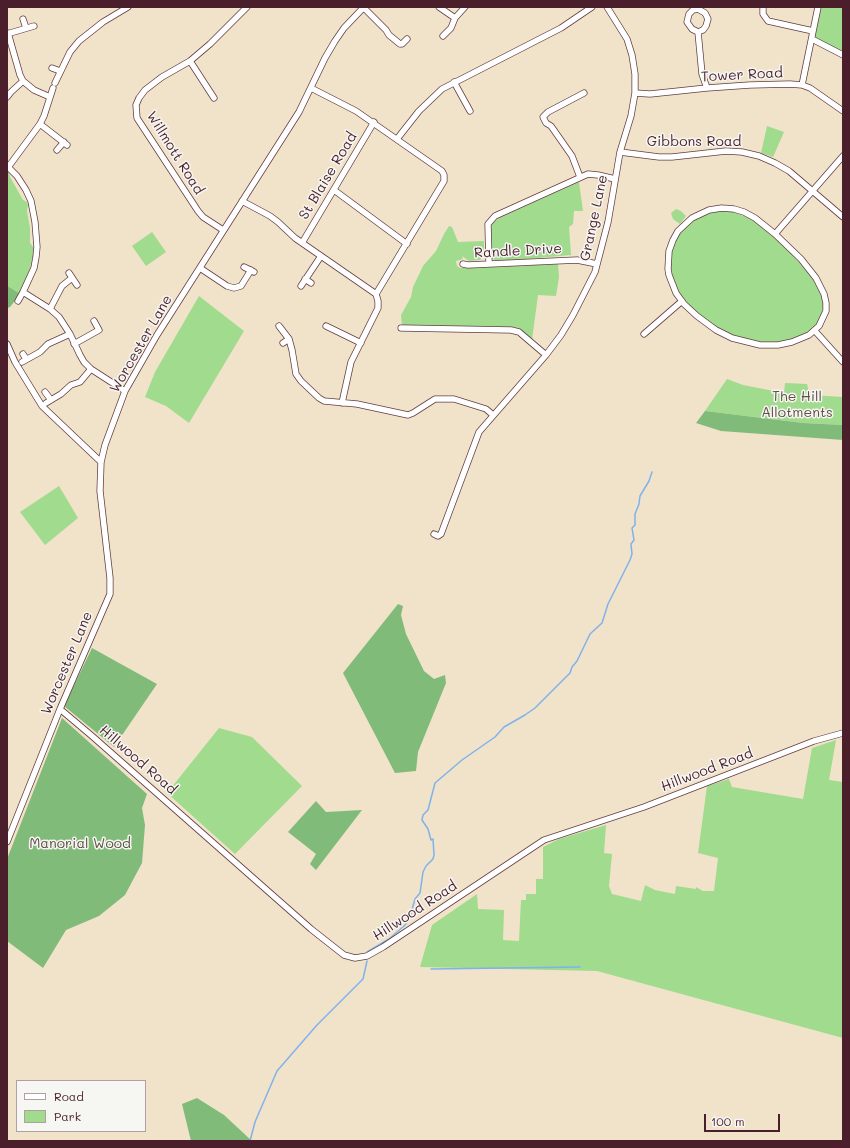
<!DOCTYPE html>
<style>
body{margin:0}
#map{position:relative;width:850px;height:1148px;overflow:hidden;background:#f1e3c9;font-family:Mali,sans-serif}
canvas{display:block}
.frame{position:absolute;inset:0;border:8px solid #4a1f2b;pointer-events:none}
.legend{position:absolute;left:16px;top:1080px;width:130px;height:52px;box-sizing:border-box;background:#f6f6f2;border:1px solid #b1a0a2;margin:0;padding:5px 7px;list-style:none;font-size:12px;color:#4a1f2b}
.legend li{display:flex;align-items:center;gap:8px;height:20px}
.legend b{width:20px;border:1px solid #b1a0a2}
.scale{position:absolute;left:704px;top:1114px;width:76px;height:18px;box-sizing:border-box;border:2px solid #4a1f2b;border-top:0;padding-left:5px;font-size:12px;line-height:14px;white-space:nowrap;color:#4a1f2b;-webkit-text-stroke:3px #f6f6f2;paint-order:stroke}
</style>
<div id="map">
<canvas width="850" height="1148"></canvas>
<div class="frame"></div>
<ul class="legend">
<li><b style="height:5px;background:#fff"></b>Road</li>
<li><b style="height:11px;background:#a0db8e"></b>Park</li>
</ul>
<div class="scale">100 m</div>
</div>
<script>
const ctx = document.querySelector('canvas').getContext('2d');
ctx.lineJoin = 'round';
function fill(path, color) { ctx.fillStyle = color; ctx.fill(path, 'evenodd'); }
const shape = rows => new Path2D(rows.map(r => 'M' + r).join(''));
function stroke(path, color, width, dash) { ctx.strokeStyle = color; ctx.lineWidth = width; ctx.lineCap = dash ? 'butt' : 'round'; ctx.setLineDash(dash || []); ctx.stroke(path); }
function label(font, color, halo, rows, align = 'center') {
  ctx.font = font + ' Mali,sans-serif'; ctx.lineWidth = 3; ctx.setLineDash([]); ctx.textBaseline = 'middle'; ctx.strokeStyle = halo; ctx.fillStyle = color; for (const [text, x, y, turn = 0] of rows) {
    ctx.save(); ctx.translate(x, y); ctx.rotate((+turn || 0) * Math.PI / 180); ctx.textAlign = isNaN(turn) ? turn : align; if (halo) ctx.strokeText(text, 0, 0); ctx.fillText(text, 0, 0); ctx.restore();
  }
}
fill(shape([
 [820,7,843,7,843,53,814,37],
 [767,126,784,132,773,157,761,153],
 [7,171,9,172,10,177,23,200,27,202,28,205,27,211,30,228,30,243,34,248,34,251,28,276,20,294,10,307,7,308],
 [579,182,583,211,574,211,573,224,569,227,571,255,503,261,495,260,492,258,490,230,493,222,501,217],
 [676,209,681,211,686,216,680,224,673,219,671,213],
 [717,211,731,211,752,219,781,243,805,269,814,280,823,296,824,304,820,320,812,330,799,337,783,342,762,342,752,341,731,335,722,331,703,319,688,304,676,287,671,273,671,255,673,247,680,233,689,222,701,215],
 [449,226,452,227,458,242,484,241,484,256,480,260,469,261,462,256,463,259,456,261,457,266,460,268,558,264,559,277,556,296,538,295,532,340,522,331,515,327,402,325,401,315,411,297,413,287,423,266,436,251,444,234],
 [152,232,166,252,146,266,132,246],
 [199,296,244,331,189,423,166,406,145,397,155,372],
 [727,379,743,385,784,393,785,383,807,384,809,392,811,395,843,397,843,425,803,423,705,411],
 [59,486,78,518,45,545,20,512],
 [219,728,252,737,302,786,235,854,167,793],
 [836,740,829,780,843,782,843,1038,597,971,420,967,432,925,477,894,478,909,504,910,503,940,519,941,521,900,526,900,526,894,536,894,536,879,543,879,543,847,559,839,606,825,604,853,612,854,609,886,612,894,641,901,645,885,655,890,675,894,676,886,696,889,696,887,703,891,714,891,718,858,698,853,707,786,729,779,732,787,803,799,812,748]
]), '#a0db8e');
fill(shape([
 [7,286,20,294,10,307,7,308],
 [705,411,803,423,843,425,843,440,721,431,696,423],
 [398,604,403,606,401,615,406,634,424,671,434,679,445,675,446,683,418,752,416,771,395,773,343,673],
 [92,648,157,684,114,747,64,706],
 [62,718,147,794,142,808,145,825,142,863,125,895,99,916,66,930,43,968,7,941,7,859],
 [316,801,326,812,362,810,316,870,310,864,316,854,288,832],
 [197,1098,224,1115,252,1141,191,1141,182,1104]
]), '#80bb79');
stroke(shape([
 [367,952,389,939,404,926,409,920,415,899,420,893,423,872,426,866,433,859,434,855,433,839,431,840,428,829,422,820,423,815,428,810,435,783,462,760,495,737,504,727,525,715,535,708,570,673,572,667,577,661,590,634,602,623,608,604,630,560,632,554,631,544,634,540,632,528,635,525,635,514,639,504,640,496,649,481,652,472],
 [431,969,580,967],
 [250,1141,255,1122,277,1071,317,1025,363,979,367,961]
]), '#7fb2ec', 1.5);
const street = shape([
 [363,7,386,30,389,35,400,44,402,44,407,39],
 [439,7,455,18],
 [763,7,763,14,768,21,813,31],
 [23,19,26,28],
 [698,32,703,30,706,26,708,19,705,13,698,9,693,10,689,14,687,22,692,29,698,32,702,74,707,88],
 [8,33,20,75,23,81,34,90,50,97],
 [7,34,34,26],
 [443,36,451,28,455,18,465,7],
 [812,39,843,55],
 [190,61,214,98],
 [52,68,60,71],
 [454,82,470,111],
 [55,83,70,52,79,41,103,22,128,7],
 [802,85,818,7],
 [311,88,356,111,442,171,444,175,444,181,376,294],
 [635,93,650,94,707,88,750,85,790,84,802,85,810,88,843,111],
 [7,97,11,92,23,81],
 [40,124,67,145],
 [397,139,419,111,442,89,561,28,592,7],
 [57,150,64,142],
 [620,152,659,157,672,157,726,151,742,152,759,156,775,163,789,171,843,217],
 [7,166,17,176,26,190,31,201,35,222,37,247,36,257,34,268,23,292,50,309,59,317,70,334,80,355,84,362,91,369,125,391],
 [9,166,40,124,44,116,53,88],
 [580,177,572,156,551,126,546,123,543,117,548,112,584,93],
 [334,190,407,244],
 [242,201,270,216,278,222,295,238,376,294,378,301,378,308,351,362,342,403],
 [722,208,734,209,744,212,755,218,775,234,801,259,816,278,824,294,826,303,826,311,819,326,809,335,792,342,778,345,760,345,732,338,716,330,697,316,684,304,676,293,669,275,668,269,669,251,673,240,678,231,692,218,709,210,722,208],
 [223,230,203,217,198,211,137,118,136,105,139,98,145,90,162,77,190,61,210,44,247,7],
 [775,234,843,156],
 [302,243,374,122],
 [463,264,468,265,577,260,597,264],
 [489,264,488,224,495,216,588,174,598,175,615,179],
 [244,267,254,272],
 [200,268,227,286,234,288,241,286,251,270],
 [69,273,77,285],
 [305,279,311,283],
 [301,286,321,256],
 [18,301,23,292],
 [50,309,62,286,72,278],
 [279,326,289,339,292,350,296,374,301,381,319,398,324,401,357,404,408,415,413,413,435,399,454,399,486,409,493,415],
 [326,326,361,343],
 [401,328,511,330,519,332,546,355],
 [815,331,843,362],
 [644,334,682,301],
 [283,343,289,339],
 [7,344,15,362,42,406,101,462],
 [74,344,99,330,94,321],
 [23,354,26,359],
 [22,362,40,352,48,344,70,334],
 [45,392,51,400],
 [46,403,61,394,71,385,80,382,91,369],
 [434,534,438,536,441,534,479,432,546,355,561,335,573,315,595,272,608,222,620,152,631,116,635,93,635,74,632,55,627,39,607,7],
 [60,709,92,736,311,929,344,955,355,958,367,956,383,947,544,840,644,807,814,741,843,733],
 [7,842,60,709,110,594,110,578,100,491,101,462,105,445,125,391,157,335,299,112,325,58,335,41,344,28,364,7]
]);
stroke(street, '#633c43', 7);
stroke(street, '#fff', 5.5);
label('14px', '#4a1f2b', '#f6f6f2', [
 ["Tower Road",742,75,-3],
 ["Gibbons Road",694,142],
 ["Willmott Road",175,153,58],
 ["St Blaise Road",328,176,-59],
 ["Grange Lane",594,218,-78],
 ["Randle Drive",518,251,-3],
 ["Worcester Lane",141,344,-60],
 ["Worcester Lane",67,663,-67],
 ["Hillwood Road",138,760,41],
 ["Hillwood Road",707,770,-21],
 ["Hillwood Road",415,911,-33]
]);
label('14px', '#604e44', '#f6f6f2', [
 ["The Hill",797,397],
 ["Allotments",797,413],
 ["Manorial Wood",80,844]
]);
</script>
